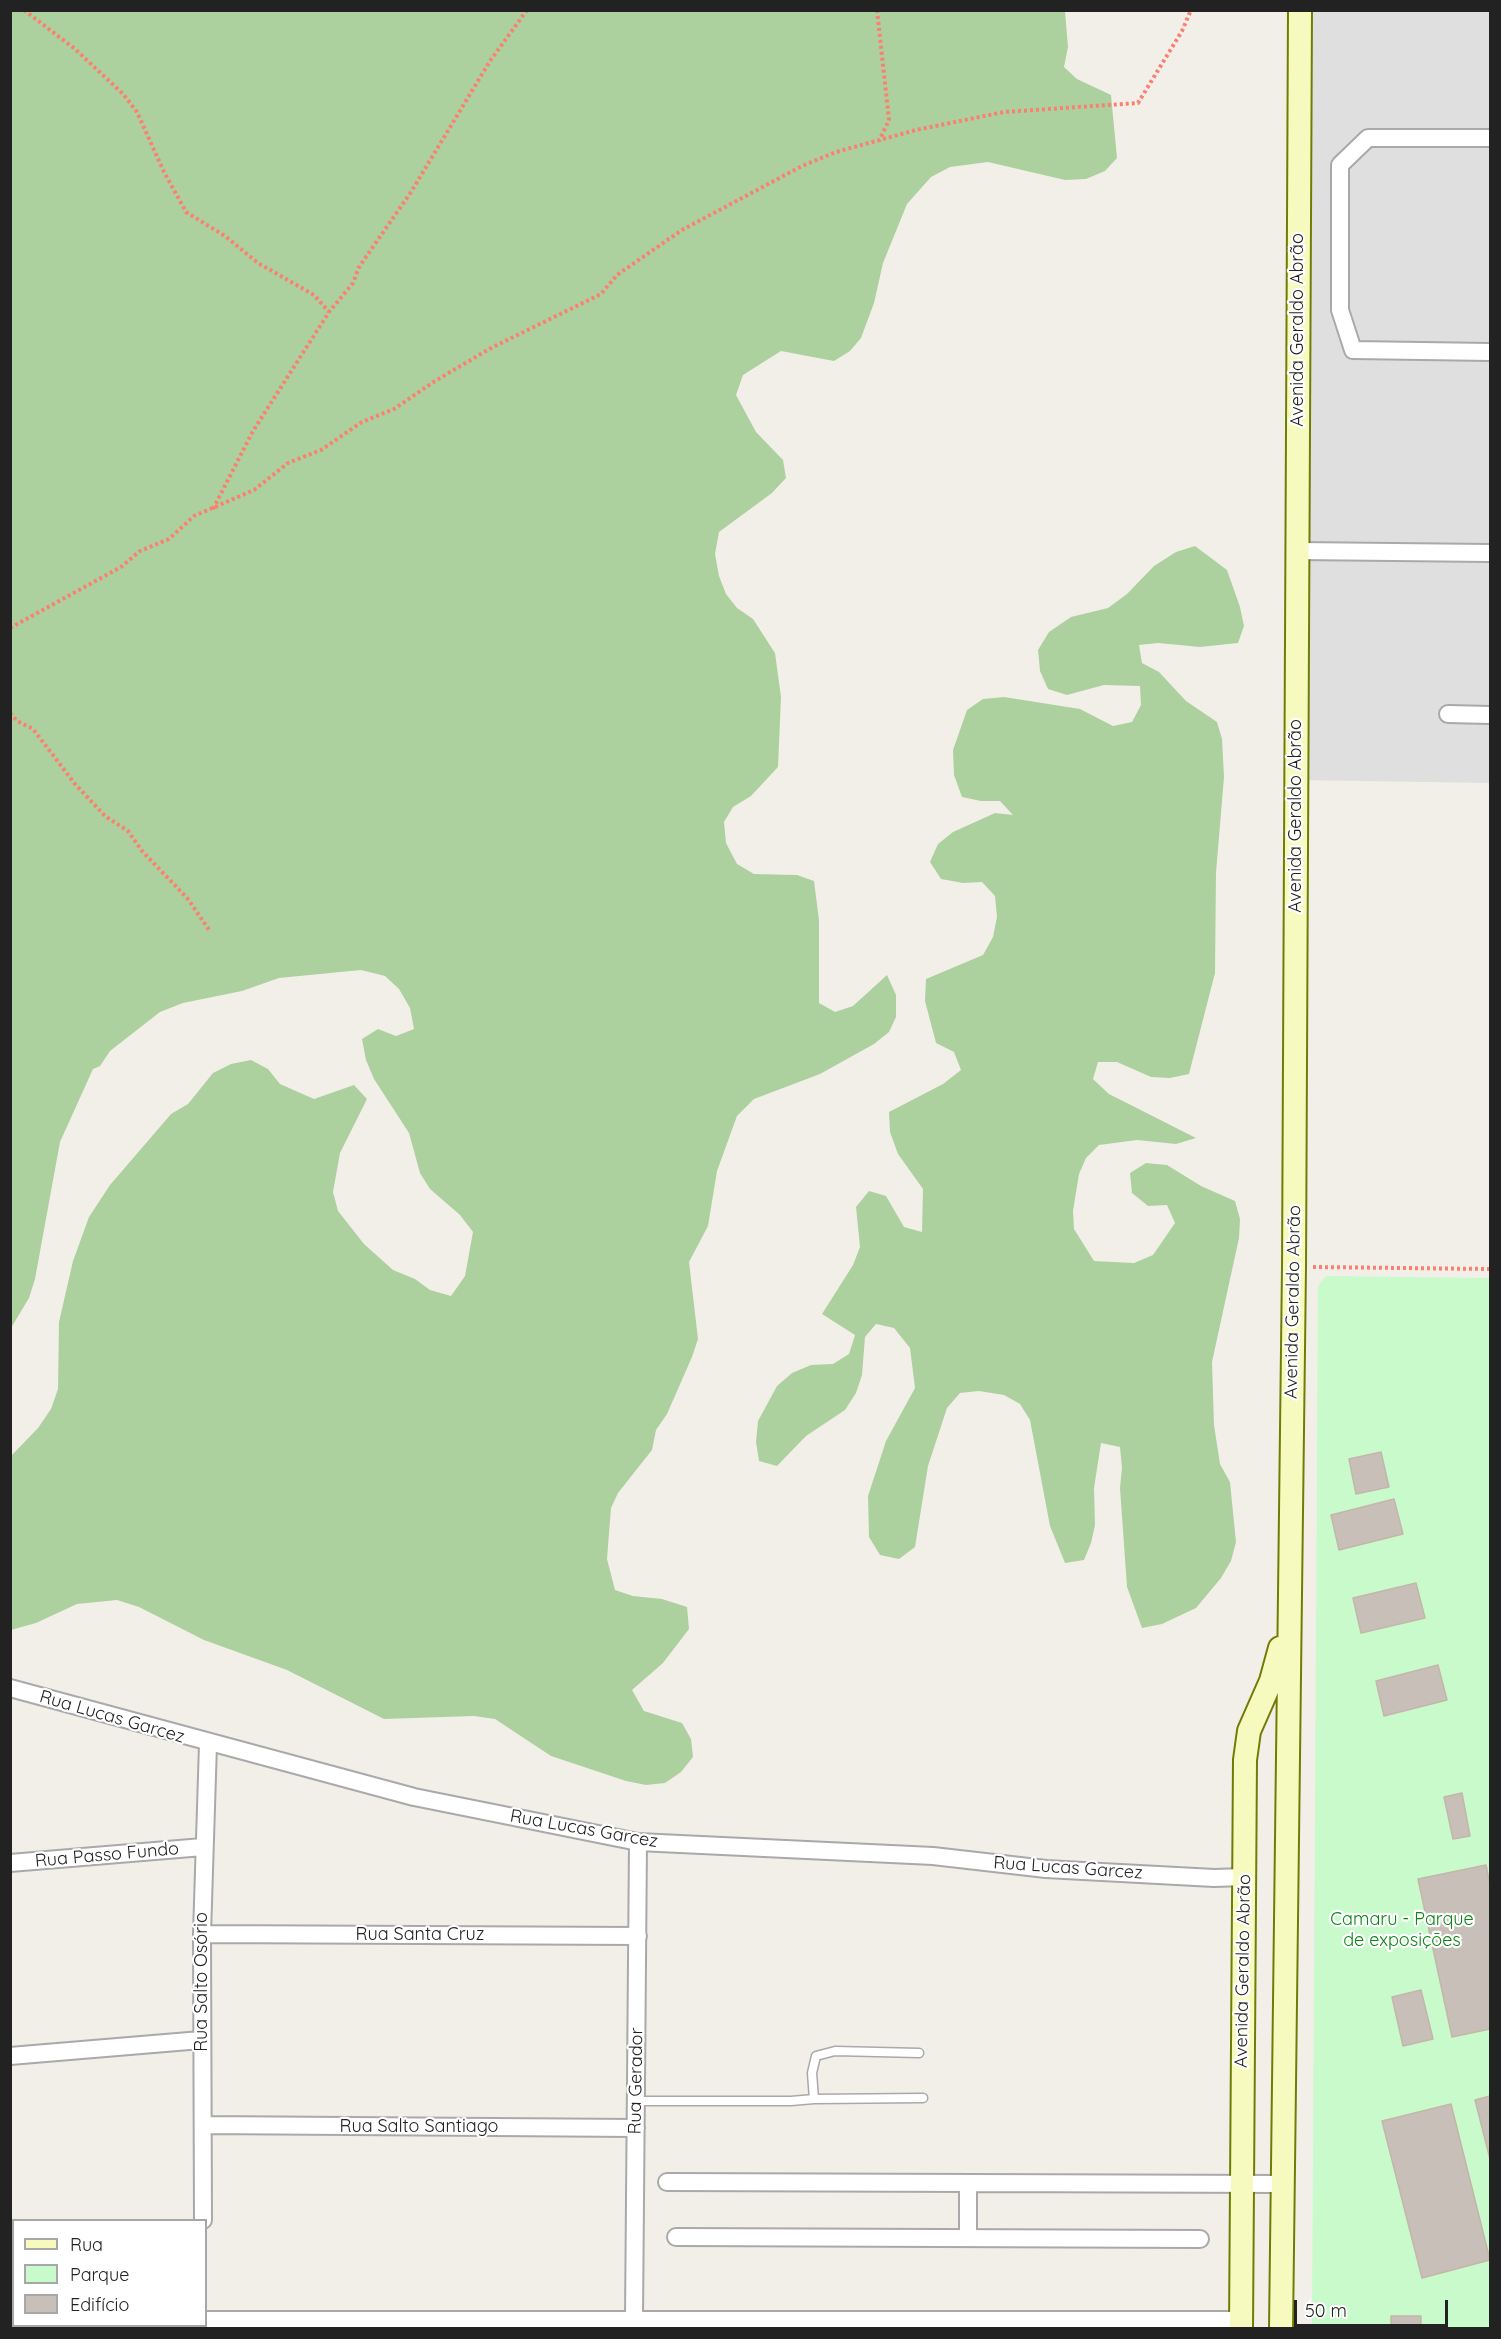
<!DOCTYPE html>
<meta charset="utf-8">
<style>
body{margin:0}
#map{position:relative;width:1501px;height:2339px;overflow:hidden;background:#f2efe9;font-family:Quicksand,sans-serif}
canvas{display:block}
.frame{position:absolute;inset:0;border:12px solid #222;pointer-events:none}
.legend{position:absolute;left:12px;top:2219px;width:195px;height:108px;box-sizing:border-box;background:#fff;border:2px solid #a7a7a7;margin:0;padding:8px 10px;list-style:none;font-size:18px;color:#222}
.legend li{display:flex;align-items:center;gap:12px;height:30px}
.legend b{width:30px;border:2px solid #a7a7a7}
.scale{position:absolute;left:1294px;top:2300px;width:154px;height:27px;box-sizing:border-box;border:3px solid #222;border-top:0;padding-left:8px;font-size:18px;line-height:21px;white-space:nowrap;color:#222;-webkit-text-stroke:4px #fff;paint-order:stroke}
</style>
<div id="map">
<canvas width="1501" height="2339"></canvas>
<div class="frame"></div>
<ul class="legend">
<li><b style="height:8px;background:#f7fabf"></b>Rua</li>
<li><b style="height:16px;background:#c8facc"></b>Parque</li>
<li><b style="height:16px;background:#c7bfb8"></b>Edifício</li>
</ul>
<div class="scale">50 m</div>
</div>
<script>
const ctx = document.querySelector('canvas').getContext('2d');
ctx.lineJoin = 'round';
function fill(path, color) { ctx.fillStyle = color; ctx.fill(path, 'evenodd'); }
const shape = rows => new Path2D(rows.map(r => 'M' + r).join(''));
function stroke(path, color, width, dash) { ctx.strokeStyle = color; ctx.lineWidth = width; ctx.lineCap = dash ? 'butt' : 'round'; ctx.setLineDash(dash || []); ctx.stroke(path); }
function label(font, color, halo, rows, align = 'center') {
  ctx.font = font + ' Quicksand,sans-serif'; ctx.lineWidth = 4.5; ctx.setLineDash([]); ctx.textBaseline = 'middle'; ctx.strokeStyle = halo; ctx.fillStyle = color; for (const [text, x, y, turn = 0] of rows) {
    ctx.save(); ctx.translate(x, y); ctx.rotate((+turn || 0) * Math.PI / 180); ctx.textAlign = isNaN(turn) ? turn : align; if (halo) ctx.strokeText(text, 0, 0); ctx.fillText(text, 0, 0); ctx.restore();
  }
}
fill(shape([
 [1300,11,1490,11,1490,783,1296,780]
]), '#e0dfdf');
fill(shape([
 [10,2251,13,2251,14,2326,206,2325,206,2328,11,2328]
]), '#f2dad9');
fill(shape([
 [11,10,1065,11,1068,47,1064,67,1077,79,1111,95,1117,158,1105,171,1086,179,1065,180,988,162,950,167,931,177,907,204,883,263,874,303,861,338,850,351,834,361,781,351,743,375,736,395,756,432,783,460,786,478,772,493,719,532,715,554,719,576,726,594,737,608,753,619,775,653,781,697,778,767,751,796,733,807,724,822,726,843,737,864,754,874,797,875,814,881,819,920,819,1003,835,1012,853,1006,887,975,896,995,896,1017,889,1032,874,1044,820,1074,754,1099,737,1116,717,1171,708,1226,689,1262,698,1339,692,1357,667,1414,656,1430,652,1450,618,1493,611,1508,607,1559,615,1590,633,1596,662,1599,687,1607,689,1629,663,1663,632,1690,644,1711,682,1723,691,1739,693,1757,681,1772,665,1783,646,1785,626,1781,551,1756,495,1719,474,1716,384,1719,287,1670,204,1640,139,1607,117,1600,77,1604,36,1623,11,1630,11,1456,38,1428,51,1409,58,1389,59,1322,73,1261,89,1217,110,1185,171,1114,188,1104,213,1073,231,1064,251,1060,268,1069,280,1084,314,1099,354,1085,367,1099,340,1153,333,1192,338,1211,364,1244,393,1270,415,1279,430,1290,451,1296,465,1276,473,1232,460,1215,430,1189,420,1173,409,1133,374,1079,366,1060,362,1039,378,1029,396,1036,414,1029,410,1008,399,989,385,976,361,970,279,978,242,991,183,1003,160,1012,110,1051,100,1066,93,1069,60,1142,35,1279,29,1298,11,1328],
 [1195,546,1227,570,1240,607,1244,626,1238,643,1200,647,1158,643,1139,645,1142,663,1159,672,1186,701,1217,722,1222,739,1224,777,1216,873,1215,973,1189,1074,1170,1078,1151,1077,1117,1062,1098,1062,1093,1079,1109,1094,1196,1138,1176,1144,1137,1140,1099,1145,1086,1158,1079,1174,1073,1211,1074,1229,1094,1261,1134,1263,1153,1255,1175,1223,1167,1205,1148,1206,1132,1193,1130,1173,1146,1163,1167,1165,1201,1186,1235,1201,1240,1219,1239,1238,1212,1362,1214,1425,1220,1464,1230,1482,1236,1542,1231,1561,1221,1578,1196,1608,1162,1624,1142,1628,1127,1587,1120,1488,1122,1468,1120,1447,1101,1443,1094,1488,1095,1525,1091,1543,1084,1560,1065,1563,1050,1526,1030,1420,1020,1404,1004,1395,979,1391,960,1393,947,1408,928,1466,915,1547,899,1559,880,1555,869,1537,868,1496,886,1441,915,1388,910,1348,894,1328,876,1324,865,1337,862,1375,856,1393,845,1410,806,1436,777,1466,759,1461,756,1442,758,1421,777,1386,792,1373,811,1365,833,1364,849,1354,855,1335,822,1314,853,1265,860,1247,856,1207,869,1191,886,1196,904,1227,922,1232,923,1189,898,1154,890,1132,889,1112,943,1084,961,1070,954,1052,936,1043,925,1001,926,979,983,955,993,937,997,917,995,896,982,882,963,883,941,879,930,862,938,844,953,832,995,813,1013,815,1000,801,981,801,962,797,954,775,953,750,967,710,983,699,1004,697,1080,709,1113,726,1132,722,1141,705,1140,686,1104,685,1067,695,1048,689,1040,671,1038,650,1049,632,1071,617,1108,608,1127,594,1154,566,1176,552]
]), '#add19e');
fill(shape([
 [1326,1276,1490,1278,1490,2328,1312,2328,1318,1286]
]), '#c8facc');
const building = shape([
 [1381,1452,1389,1487,1356,1494,1349,1459,1381,1452],
 [1394,1499,1403,1534,1339,1550,1331,1515,1394,1499],
 [1416,1583,1425,1618,1361,1633,1353,1598,1416,1583],
 [1438,1665,1447,1700,1384,1716,1376,1681,1438,1665],
 [1462,1793,1470,1836,1453,1839,1444,1797,1462,1793],
 [1486,1865,1490,1885,1490,2029,1452,2037,1418,1879,1486,1865],
 [1421,1990,1433,2039,1403,2046,1392,1997,1421,1990],
 [1490,2096,1490,2159,1475,2100,1490,2096],
 [1451,2104,1490,2260,1422,2278,1382,2121,1451,2104],
 [1391,2316,1421,2316,1421,2328,1391,2328,1391,2316],
 [1356,2325,1387,2325,1387,2328,1356,2328,1356,2325]
]);
fill(building, '#c7bfb8');
stroke(building, '#c4b6ab', 1.5);
const lane = shape([
 [814,2099,923,2098],
 [636,2101,791,2101,814,2099,812,2073,816,2056,835,2051,919,2053]
]);
const street = shape([
 [1490,138,1368,138,1340,165,1340,310,1353,350,1490,352],
 [1297,551,1490,553],
 [1448,714,1490,715],
 [10,1688,414,1797,638,1842,933,1856,1046,1869,1214,1878,1244,1877],
 [10,1863,203,1847],
 [202,1934,638,1936],
 [10,2056,201,2040],
 [203,2125,636,2128],
 [667,2182,1282,2184],
 [203,2220,202,1934,208,1744],
 [968,2236,968,2185],
 [676,2237,1200,2239],
 [10,2249,14,2249],
 [634,2319,638,1842],
 [206,2320,1241,2320]
]);
const secondary = shape([
 [1241,2328,1245,1760,1249,1731,1271,1681,1280,1648],
 [1281,2328,1294,1267,1300,10]
]);
stroke(lane, '#a9a9a9', 11);
stroke(street, '#a9a9a9', 20);
stroke(secondary, '#707d05', 26);
stroke(shape([
 [24,10,75,49,123,94,137,112,164,172,186,212,225,236,258,263,314,295,329,312],
 [877,10,889,120,879,141],
 [213,509,253,431,329,312,353,283,359,267,411,192,490,61,527,10],
 [10,628,121,567,140,551,169,539,194,516,254,490,288,463,321,450,362,422,394,409,435,381,491,348,601,294,617,275,682,230,802,166,836,152,916,130,1004,112,1138,103,1182,31,1191,10],
 [10,713,17,721,33,729,75,784,105,816,128,831,142,851,188,899,209,930],
 [1313,1267,1490,1269]
]), '#fa8072', 4, [3, 3]);
stroke(lane, '#fff', 8);
stroke(street, '#fff', 16);
stroke(secondary, '#f7fabf', 22);
label('18px', '#222', '#fff', [
 ["Avenida Geraldo Abrão",1298,330,-90],
 ["Avenida Geraldo Abrão",1296,816,-90],
 ["Avenida Geraldo Abrão",1293,1302,-89],
 ["Rua Lucas Garcez",112,1717,16],
 ["Rua Lucas Garcez",584,1829,10],
 ["Rua Passo Fundo",107,1855,-5],
 ["Rua Lucas Garcez",1068,1868,4],
 ["Rua Santa Cruz",420,1935],
 ["Avenida Geraldo Abrão",1243,1971,-89],
 ["Rua Salto Osório",202,1982,-90],
 ["Rua Gerador",636,2081,-89],
 ["Rua Salto Santiago",419,2127]
]);
label('18px', '#0c8416', '#fff', [
 ["Camaru - Parque",1402,1920],
 ["de exposições",1402,1941]
]);
</script>
